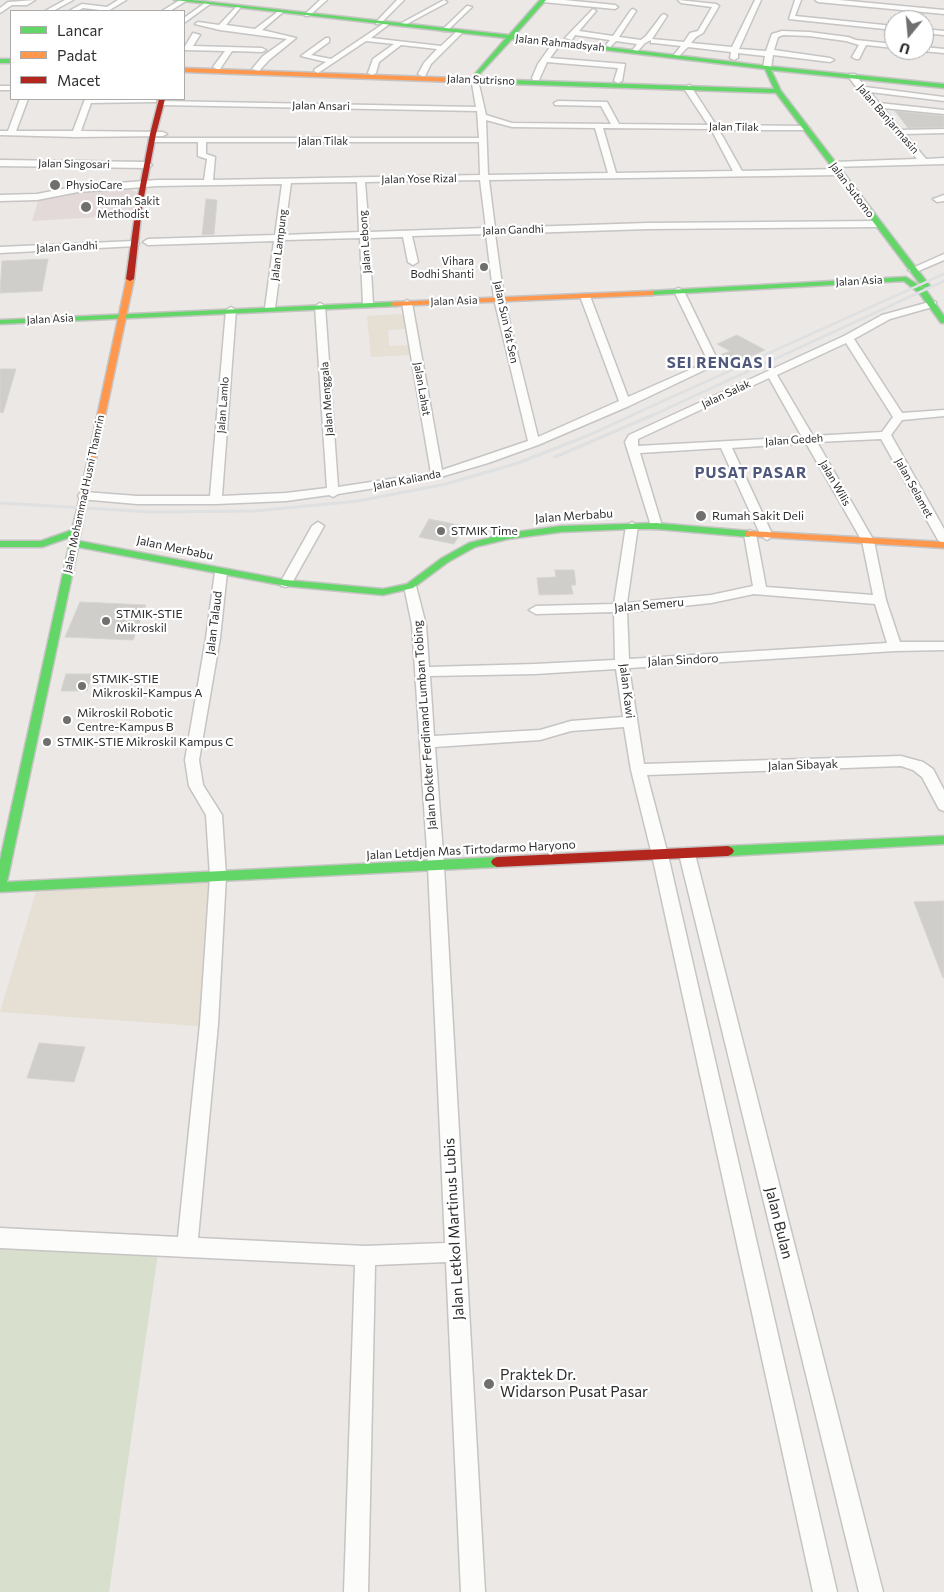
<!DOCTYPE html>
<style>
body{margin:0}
#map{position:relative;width:944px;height:1592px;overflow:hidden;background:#ebe8e5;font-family:Commissioner,sans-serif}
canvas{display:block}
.legend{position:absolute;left:10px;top:10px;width:175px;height:90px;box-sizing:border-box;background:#fff;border:1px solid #ababab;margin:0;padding:6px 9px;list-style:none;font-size:15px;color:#2e2e2e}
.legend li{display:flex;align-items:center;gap:10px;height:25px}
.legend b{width:25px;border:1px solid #ababab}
.north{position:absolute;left:884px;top:10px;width:50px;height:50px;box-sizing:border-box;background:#fff;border:1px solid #ababab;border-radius:50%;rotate:197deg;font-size:14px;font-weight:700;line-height:20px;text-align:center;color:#2e2e2e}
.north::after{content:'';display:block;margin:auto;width:18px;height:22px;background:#706f6e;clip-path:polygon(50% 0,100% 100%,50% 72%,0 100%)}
</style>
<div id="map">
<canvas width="944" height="1592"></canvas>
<ul class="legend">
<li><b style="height:6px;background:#63d668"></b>Lancar</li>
<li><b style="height:6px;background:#ff974d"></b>Padat</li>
<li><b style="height:6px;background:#b3261e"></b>Macet</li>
</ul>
<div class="north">U</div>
</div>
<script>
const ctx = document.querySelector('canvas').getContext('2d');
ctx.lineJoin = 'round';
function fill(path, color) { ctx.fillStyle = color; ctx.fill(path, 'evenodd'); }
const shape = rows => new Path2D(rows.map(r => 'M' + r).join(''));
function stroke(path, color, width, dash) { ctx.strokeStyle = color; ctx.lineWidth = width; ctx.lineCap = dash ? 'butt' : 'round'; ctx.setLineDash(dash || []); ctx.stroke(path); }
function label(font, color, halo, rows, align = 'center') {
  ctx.font = font + ' Commissioner,sans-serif'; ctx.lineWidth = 4.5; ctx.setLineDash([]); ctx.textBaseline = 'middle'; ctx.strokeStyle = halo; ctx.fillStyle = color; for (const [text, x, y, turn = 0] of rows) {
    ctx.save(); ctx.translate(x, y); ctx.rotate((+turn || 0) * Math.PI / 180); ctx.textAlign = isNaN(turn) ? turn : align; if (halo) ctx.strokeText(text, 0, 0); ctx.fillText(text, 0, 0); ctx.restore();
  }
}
fill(shape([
 [404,314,405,329,388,330,389,346,409,345,410,355,371,357,367,316],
 [211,877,199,1026,0,1012,38,885]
]), '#e5dfd4');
fill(shape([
 [128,189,137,192,133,215,32,221,39,198,77,192]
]), '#e3d9d8');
fill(shape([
 [0,1247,158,1253,109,1592,0,1592]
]), '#d8dfcd');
const building = shape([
 [895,111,944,116,944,127,908,128,895,111],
 [206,199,217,200,214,234,202,235,206,199],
 [48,259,42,291,0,293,2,261,48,259],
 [737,335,765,350,735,364,720,355,730,351,717,344,737,335],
 [0,369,16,369,3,413,0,412,0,369],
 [429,519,464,526,454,544,419,537,429,519],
 [555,570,574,570,576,585,571,585,573,594,539,595,537,578,556,577,555,570],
 [80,602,146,605,133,640,65,637,80,602],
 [66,674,92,674,87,691,61,691,66,674],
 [944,901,944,978,943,978,914,902,944,901],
 [39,1043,85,1047,74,1082,27,1078,39,1043]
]);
fill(building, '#d0cecb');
stroke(building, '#d6d4d1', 1);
const street = shape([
 [35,0,27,5,12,5,0,13,0,8,8,2,35,0],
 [65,0,73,0,53,11,45,11,65,0],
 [118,0,126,0,108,11,83,8,77,11,69,11,82,4,107,7,118,0],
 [180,0,186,1,170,11,162,11,180,0],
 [320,0,327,0,309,16,305,16,305,14,320,0],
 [397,0,404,0,380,24,376,24,376,22,397,0],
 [444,0,447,2,446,3,403,26,398,25,444,0],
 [540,0,564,0,615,5,618,7,615,9,543,2,540,0],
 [678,0,716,4,719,6,703,33,696,37,691,43,732,47,755,0,761,0,739,49,766,51,772,34,782,31,809,32,848,37,856,40,894,44,894,48,866,45,859,59,856,59,852,57,859,45,846,41,809,36,783,35,778,37,774,50,830,58,834,60,830,62,773,55,771,68,767,70,763,68,765,56,738,53,738,58,734,60,730,58,731,52,688,47,677,58,673,56,681,46,654,43,651,43,651,40,645,43,636,53,632,51,637,44,616,41,610,47,606,45,610,40,575,35,572,40,565,38,593,9,596,11,579,31,613,36,631,10,633,9,636,11,619,37,641,40,646,36,662,15,664,14,667,16,652,39,684,42,690,33,698,31,712,7,681,3,678,0],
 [795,0,801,0,795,16,894,26,894,30,789,19,795,0],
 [815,0,839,0,944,10,944,14,818,2,815,0],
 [205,3,210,4,184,23,184,18,205,3],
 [238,5,241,7,226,25,255,29,280,10,283,12,282,13,262,30,296,38,269,60,259,71,252,69,263,56,287,39,220,30,195,24,198,22,219,25,238,5],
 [467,6,472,7,447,31,443,31,443,29,467,6],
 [386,22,388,23,388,25,371,38,441,46,457,31,463,32,431,64,425,76,422,76,418,74,424,63,437,49,401,45,379,62,376,73,372,75,368,73,373,59,394,44,366,41,318,73,314,71,315,69,326,62,301,56,326,38,329,38,329,42,311,55,331,59,386,22],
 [924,29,944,31,944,35,924,33,924,29],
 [193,33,200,35,193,46,262,48,266,50,262,52,232,51,220,69,217,69,213,67,225,51,185,50,184,48,193,33],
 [555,40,562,42,550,58,625,64,622,81,618,83,614,81,618,68,547,62,539,80,533,80,532,78,538,64,555,40],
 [924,47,944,49,944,53,921,51,924,50,924,47],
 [849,74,855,74,865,87,944,97,944,101,870,92,879,103,944,110,944,114,883,108,901,130,944,129,944,133,905,134,926,159,944,158,944,164,831,167,831,163,834,162,917,159,859,91,848,76,849,74],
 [471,78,478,80,486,115,512,123,611,124,601,106,555,105,554,103,558,101,607,102,619,124,708,125,683,87,690,85,716,125,806,126,810,128,806,130,719,130,742,171,839,169,843,172,839,175,489,180,495,228,648,223,878,221,883,224,878,227,648,229,495,234,504,299,538,437,619,401,580,296,582,294,588,294,590,296,628,397,705,363,707,359,674,291,676,289,679,288,684,291,717,359,715,365,629,406,538,445,488,463,437,478,338,494,333,497,329,495,286,501,216,504,137,504,80,499,78,496,80,493,84,492,137,496,210,496,226,310,231,307,236,310,222,496,286,493,327,488,315,306,320,303,325,306,338,487,431,473,402,303,407,300,412,303,442,470,528,441,494,299,486,234,412,236,418,262,413,265,408,262,403,237,369,238,373,304,368,307,363,304,360,238,284,240,275,308,270,311,265,308,274,241,148,245,143,242,148,239,275,235,282,184,157,186,78,192,37,200,0,201,0,195,37,194,78,186,157,180,204,180,207,159,198,156,198,142,149,142,149,138,479,138,477,111,161,105,157,103,161,101,476,107,471,78],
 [486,120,512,127,595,128,608,173,488,175,486,120],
 [603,128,711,129,733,171,616,173,603,128],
 [206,142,479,142,480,175,213,180,215,157,206,154,206,142],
 [480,180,486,228,369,232,365,182,480,180],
 [357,182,359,232,284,235,291,183,357,182],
 [0,86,11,86,11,90,0,90,0,86],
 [20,99,28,99,16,131,73,131,85,99,156,99,156,102,153,102,91,103,81,131,163,132,167,134,163,136,76,137,0,135,0,131,8,131,20,99],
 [0,160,148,162,152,165,148,168,0,166,0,160],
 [944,195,944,201,937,202,933,199,944,195],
 [134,241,139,244,137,246,0,253,0,247,134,241],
 [944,254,944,260,916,272,913,273,908,270,944,254],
 [933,301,936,302,936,306,890,319,854,339,902,413,944,410,944,416,902,420,891,435,944,529,944,544,938,540,881,439,817,442,874,541,886,600,900,642,944,642,944,650,895,651,629,668,644,764,901,756,923,762,933,769,944,790,944,811,939,809,922,777,913,770,901,766,647,775,668,855,837,1592,813,1592,652,855,631,770,624,727,571,731,540,740,435,747,444,866,485,1592,461,1592,446,1262,375,1265,368,1592,344,1592,355,1265,0,1248,0,1228,178,1237,200,1024,210,876,206,815,189,786,185,760,206,638,215,572,221,568,227,572,220,638,199,760,203,785,222,815,226,876,218,1024,198,1238,365,1246,445,1243,428,866,412,625,404,586,410,582,416,586,426,625,429,667,535,664,615,660,614,612,536,614,529,610,536,606,614,604,626,526,632,522,638,526,627,603,711,595,753,586,744,534,750,530,756,534,766,587,873,595,862,541,806,443,732,448,773,536,767,540,761,536,721,448,640,453,662,526,660,529,652,529,625,442,629,435,844,336,882,315,933,301],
 [846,343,893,417,882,432,813,436,777,375,846,343],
 [769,378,802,437,638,446,638,439,769,378],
 [754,594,875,604,887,643,629,659,627,612,711,603,754,594],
 [616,669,623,717,571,721,540,730,434,736,430,676,535,674,616,669],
 [318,522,324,526,292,583,286,587,281,586,280,583,312,526,318,522],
 [687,848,693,850,695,854,883,1592,859,1592,679,854,681,850,687,848]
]);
const fast = shape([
 [174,0,191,0,509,35,540,0,546,0,514,36,767,66,944,84,944,88,771,70,781,91,930,286,923,288,776,93,510,84,507,82,510,80,774,89,765,69,512,39,476,78,474,75,506,38,174,0],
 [0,59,11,59,11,63,0,63,0,59],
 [906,277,926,290,944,316,944,323,941,323,920,294,904,281,650,295,646,293,650,291,906,277],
 [394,302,397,302,397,306,0,324,0,320,394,302],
 [83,498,87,501,79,541,286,580,383,589,407,584,442,558,469,543,508,533,561,526,656,523,749,531,754,534,749,537,656,529,632,529,561,532,508,539,475,547,448,562,413,588,383,595,286,586,78,547,7,882,497,857,501,859,503,862,501,865,497,867,0,892,0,860,71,537,42,547,0,547,0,541,41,541,72,530,79,501,83,498],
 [944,836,944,844,728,856,724,854,722,851,724,848,728,846,944,836]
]);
const slow = shape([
 [184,68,510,80,513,82,510,84,184,72,184,68],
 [127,277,134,279,87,501,83,504,79,501,127,277],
 [650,291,653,291,653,295,394,306,390,304,394,302,650,291],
 [749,531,944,542,944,548,746,536,746,532,749,531]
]);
const jam = shape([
 [159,99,165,99,156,134,142,207,134,279,130,281,126,279,136,207,150,134,159,99],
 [728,846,732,848,734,851,732,854,728,856,497,867,493,865,491,862,493,859,497,857,728,846]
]);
stroke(street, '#c6c4c4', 3);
stroke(fast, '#c6c4c4', 3);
stroke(slow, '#c6c4c4', 3);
stroke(jam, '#c6c4c4', 3);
fill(street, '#fcfcfb');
fill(fast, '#63d668');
fill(slow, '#ff974d');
fill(jam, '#b3261e');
stroke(shape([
 [630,416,944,274],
 [651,416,944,281]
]), '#dfe0e1', 2.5);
stroke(shape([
 [555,457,653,415],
 [0,503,152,512,255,511,358,501,446,484,518,463,587,436,633,415]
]), '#dfe0e1', 3);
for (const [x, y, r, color] of [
 [55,185,6,"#706f6e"],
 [86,207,6,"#706f6e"],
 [484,267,5,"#706f6e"],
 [701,516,6,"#706f6e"],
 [441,531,5,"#706f6e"],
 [106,621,5,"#706f6e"],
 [82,686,5,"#706f6e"],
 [67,720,5,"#706f6e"],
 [47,742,5,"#706f6e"],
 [489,1384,6,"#706f6e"]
]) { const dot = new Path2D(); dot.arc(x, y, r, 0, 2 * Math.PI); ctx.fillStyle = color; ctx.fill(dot); stroke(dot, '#fff', 2); }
label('11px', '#2e2e2e', '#fff', [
 ["Jalan Rahmadsyah",560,43,6],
 ["Jalan Sutrisno",481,80,2],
 ["Jalan Ansari",321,106,1],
 ["Jalan Banjarmasin",888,119,49],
 ["Jalan Tilak",734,127,1],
 ["Jalan Tilak",323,141],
 ["Jalan Singosari",74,164,1],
 ["Jalan Yose Rizal",419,179,-1],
 ["Jalan Sutomo",852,190,53],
 ["Jalan Gandhi",513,230,-2],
 ["Jalan Lebong",365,242,-94],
 ["Jalan Lampung",279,245,-83],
 ["Jalan Gandhi",67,247,-3],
 ["Jalan Asia",859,281,-3],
 ["Jalan Asia",454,301,-2],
 ["Jalan Asia",50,319,-3],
 ["Jalan Sun Yat Sen",506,322,78],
 ["Jalan Lahat",422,389,80],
 ["Jalan Salak",726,394,-25],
 ["Jalan Menggala",327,399,-94],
 ["Jalan Lamlo",223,405,-86],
 ["Jalan Gedeh",794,440,-4],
 ["Jalan Kalianda",407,480,-11],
 ["Jalan Wilis",835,483,60],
 ["Jalan Selamet",914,488,61],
 ["Jalan Mohammad Husni Thamrin",84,494,-78]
]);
label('11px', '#2e2e2e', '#fff', [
 ["PhysioCare",66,185],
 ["Rumah Sakit",97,201],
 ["Methodist",97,214],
 ["Vihara",474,261,"right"],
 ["Bodhi Shanti",474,274,"right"]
], 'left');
label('12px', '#2e2e2e', '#fff', [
 ["Jalan Merbabu",574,516,-4],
 ["Jalan Merbabu",175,548,12],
 ["Jalan Semeru",649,605,-5],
 ["Jalan Talaud",214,623,-83],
 ["Jalan Sindoro",683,660,-3],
 ["Jalan Kawi",627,691,83],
 ["Jalan Dokter Ferdinand Lumban Tobing",425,725,-94],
 ["Jalan Sibayak",803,765,-2],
 ["Jalan Letdjen Mas Tirtodarmo Haryono",471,850,-3]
]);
label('12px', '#2e2e2e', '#fff', [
 ["Rumah Sakit Deli",712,516],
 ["STMIK Time",451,531],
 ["STMIK-STIE",116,614],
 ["Mikroskil",116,628],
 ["STMIK-STIE",92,679],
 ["Mikroskil-Kampus A",92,693],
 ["Mikroskil Robotic",77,713],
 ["Centre-Kampus B",77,727],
 ["STMIK-STIE Mikroskil Kampus C",57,742]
], 'left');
ctx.letterSpacing = '1px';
label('bold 15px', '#50587c', '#fff', [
 ["SEI RENGAS I",720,363],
 ["PUSAT PASAR",751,473]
]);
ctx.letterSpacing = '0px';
label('15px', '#2e2e2e', '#fff', [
 ["Jalan Bulan",779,1223,76],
 ["Jalan Letkol Martinus Lubis",454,1229,-93]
]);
label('15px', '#2e2e2e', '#fff', [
 ["Praktek Dr.",500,1375],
 ["Widarson Pusat Pasar",500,1392]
], 'left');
</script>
